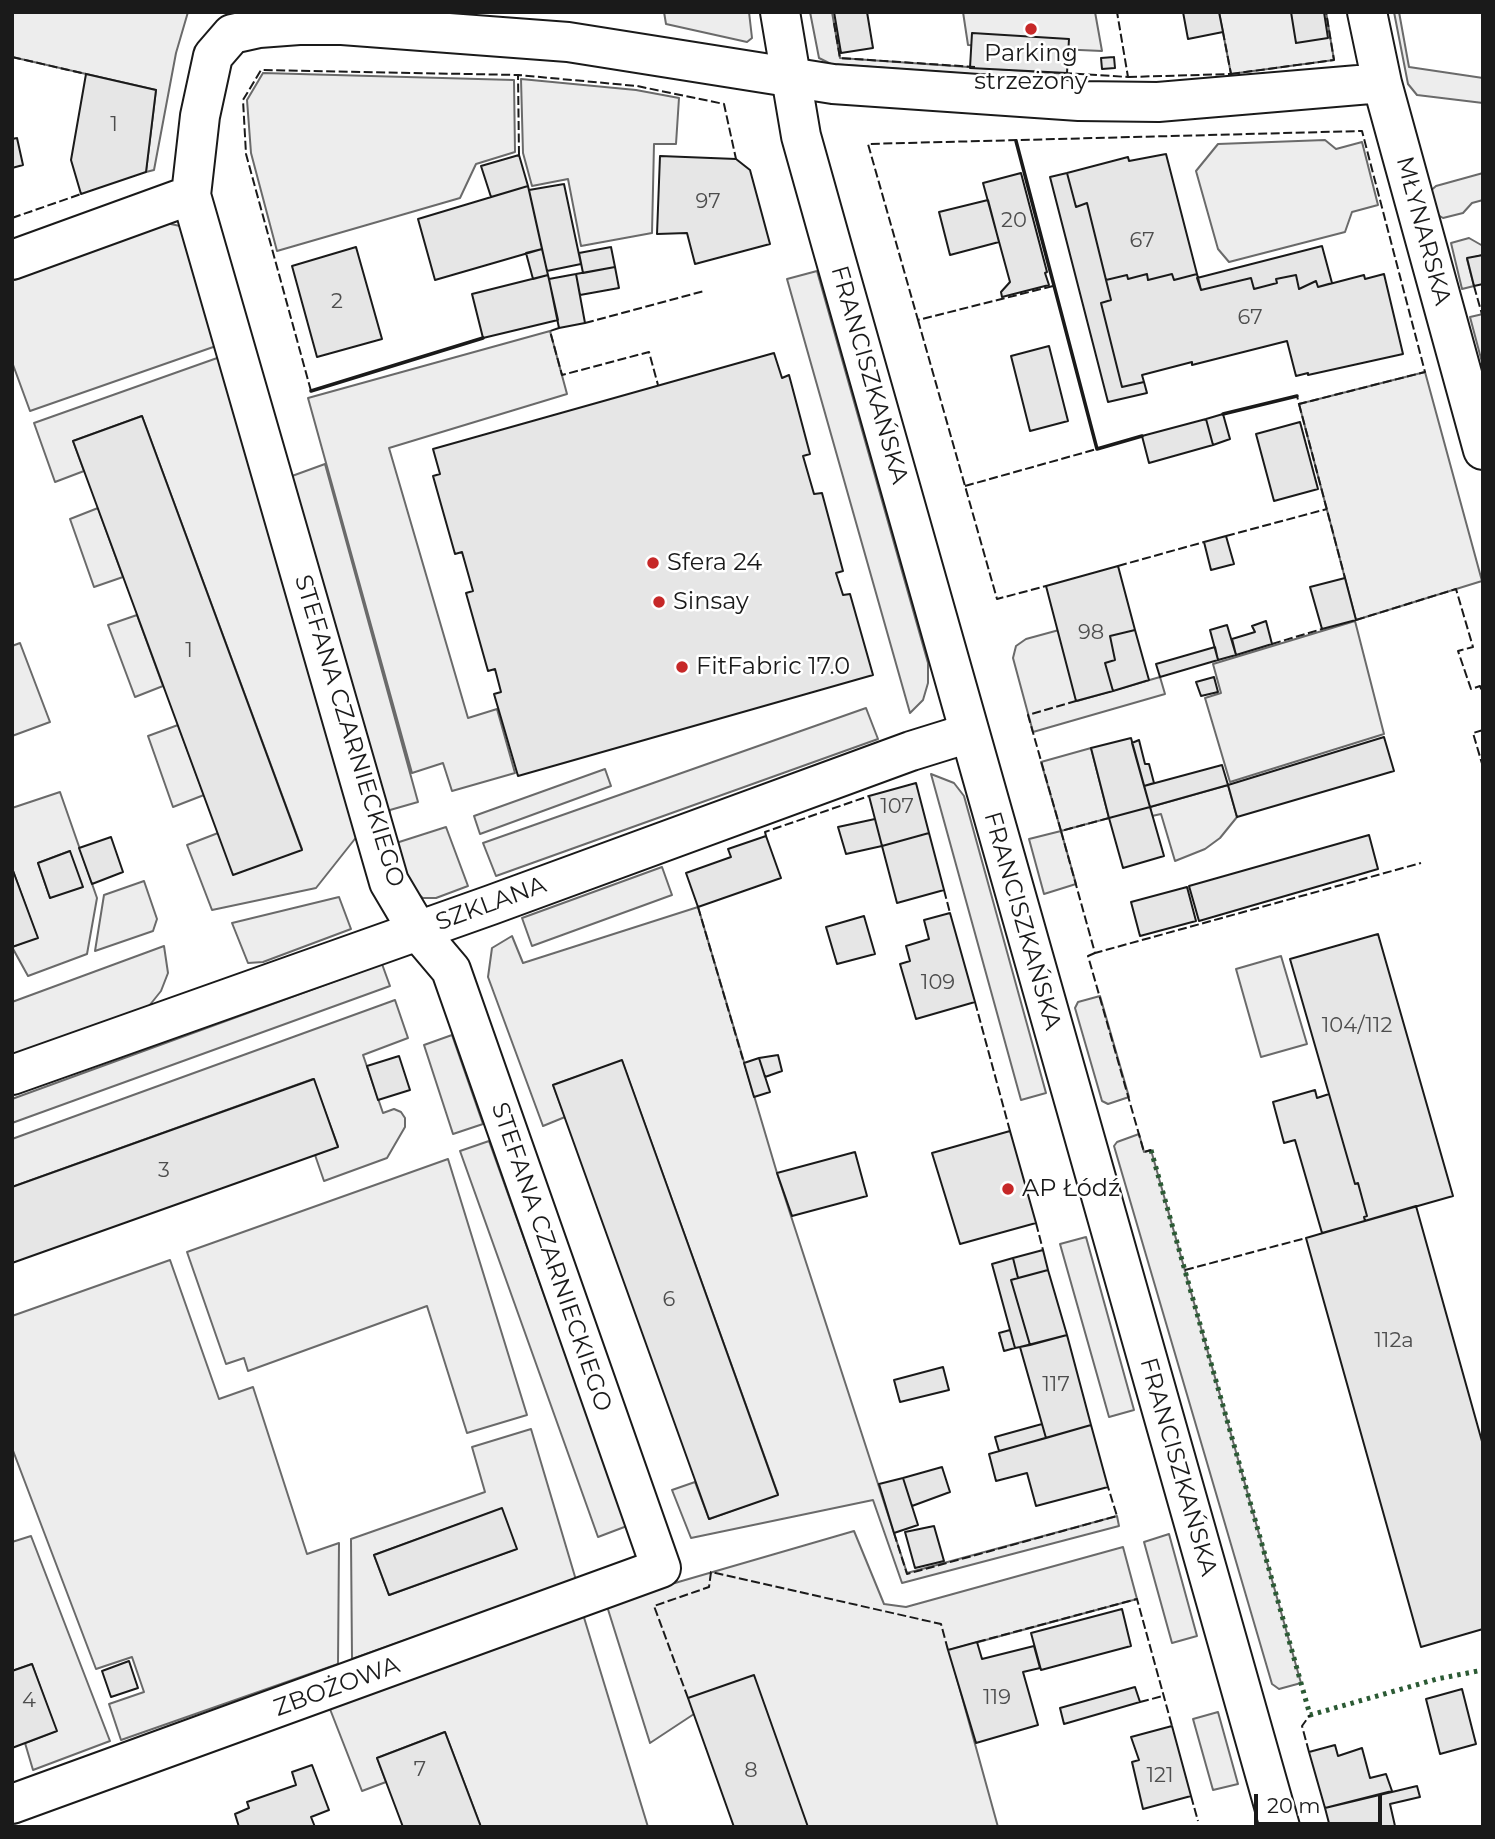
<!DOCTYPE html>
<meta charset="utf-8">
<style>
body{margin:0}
#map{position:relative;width:1495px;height:1839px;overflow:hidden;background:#fff;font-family:Montserrat,sans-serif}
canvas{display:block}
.frame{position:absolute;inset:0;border:14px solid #1a1a1a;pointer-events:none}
.scale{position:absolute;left:1254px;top:1794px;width:128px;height:32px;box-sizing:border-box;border:4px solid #1a1a1a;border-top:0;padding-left:9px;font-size:21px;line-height:24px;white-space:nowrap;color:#1a1a1a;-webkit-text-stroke:5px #fff;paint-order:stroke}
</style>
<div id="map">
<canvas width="1495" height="1839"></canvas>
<div class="frame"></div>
<div class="scale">20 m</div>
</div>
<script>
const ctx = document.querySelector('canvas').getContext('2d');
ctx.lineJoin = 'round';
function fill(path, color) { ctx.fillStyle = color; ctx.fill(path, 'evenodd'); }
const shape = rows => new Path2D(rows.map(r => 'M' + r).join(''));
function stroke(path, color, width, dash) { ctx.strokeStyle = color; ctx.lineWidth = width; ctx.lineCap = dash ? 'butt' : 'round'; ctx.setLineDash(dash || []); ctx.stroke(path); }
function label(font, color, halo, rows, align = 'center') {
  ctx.font = font + ' Montserrat,sans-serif'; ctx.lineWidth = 5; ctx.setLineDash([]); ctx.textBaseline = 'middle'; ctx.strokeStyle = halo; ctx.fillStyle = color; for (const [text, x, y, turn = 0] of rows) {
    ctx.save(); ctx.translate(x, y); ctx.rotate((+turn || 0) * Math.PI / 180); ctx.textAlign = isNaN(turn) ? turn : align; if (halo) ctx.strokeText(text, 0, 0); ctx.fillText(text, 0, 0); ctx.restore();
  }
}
const built = shape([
 [12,12,188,12,176,53,154,170,146,172,156,90,12,57,12,12],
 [664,12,749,12,752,38,747,42,666,24,664,12],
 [810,12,832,12,840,58,1068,74,1067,81,831,64,819,58,810,12],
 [963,12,1095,12,1102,51,968,45,963,12],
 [1219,12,1326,12,1334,60,1231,74,1219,12],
 [1394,12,1399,12,1409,67,1483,78,1483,103,1417,95,1408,84,1394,12],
 [263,73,514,80,515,152,476,164,460,198,277,251,251,153,247,100,263,73],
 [521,79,636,90,679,98,676,144,654,144,652,233,581,246,568,179,532,186,523,153,521,79],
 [1325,140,1336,149,1362,142,1378,205,1352,212,1345,232,1229,262,1218,249,1196,171,1218,144,1325,140],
 [1483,173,1483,200,1472,203,1463,213,1443,218,1433,212,1428,193,1436,186,1483,173],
 [166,223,180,226,219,345,30,411,12,362,12,275,166,223],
 [1469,238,1483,246,1483,255,1467,259,1474,286,1462,289,1451,243,1469,238],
 [817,271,928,663,928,683,923,700,910,713,787,279,817,271],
 [1483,314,1483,366,1470,317,1483,314],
 [550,331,567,394,389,448,468,718,497,709,515,773,452,791,443,763,412,773,308,398,550,331],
 [220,357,358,835,316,888,212,910,187,845,218,833,302,849,142,416,73,441,84,471,55,482,34,423,220,357],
 [1425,372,1482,581,1356,620,1299,404,1425,372],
 [325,464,418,802,390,810,388,819,292,476,325,464],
 [98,508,123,577,94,587,70,519,98,508],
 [137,615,163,686,135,697,108,625,137,615],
 [1355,621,1384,734,1230,782,1205,698,1221,693,1213,664,1355,621],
 [1059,630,1077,701,1160,677,1165,694,1033,732,1013,658,1016,646,1026,639,1059,630],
 [20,643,50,722,12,736,12,646,20,643],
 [866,708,878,739,496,876,483,843,866,708],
 [178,725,204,795,173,807,148,736,178,725],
 [1091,748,1109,818,1061,831,1076,884,1044,894,1029,839,1061,831,1041,762,1091,748],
 [605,769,611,786,480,834,474,816,605,769],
 [931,774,954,783,964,796,1046,1093,1021,1100,931,774],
 [1228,785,1237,817,1220,838,1205,849,1175,861,1161,814,1152,816,1150,807,1228,785],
 [60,792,97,898,87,954,28,976,12,947,37,937,12,868,12,808,60,792],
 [70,851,50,898,38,863,70,851],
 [446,827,468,886,436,898,423,898,409,887,396,843,446,827],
 [662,867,672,895,532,946,522,918,662,867],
 [144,881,157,919,153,931,95,951,104,895,144,881],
 [339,897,351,929,263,962,248,963,232,923,339,897],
 [698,907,777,1173,907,1573,1117,1516,1119,1526,902,1583,873,1500,691,1538,672,1490,695,1482,709,1519,778,1494,622,1061,553,1085,565,1117,543,1126,488,977,492,948,512,936,523,963,698,907],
 [164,946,168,973,161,991,149,1006,12,1056,12,1002,164,946],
 [1281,956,1307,1044,1261,1057,1236,969,1281,956],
 [382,964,390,986,12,1123,12,1099,382,964],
 [1100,996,1129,1097,1108,1104,1102,1101,1075,1008,1078,1002,1100,996],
 [395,1000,408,1038,363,1055,383,1113,394,1109,401,1112,405,1118,405,1127,387,1158,324,1181,315,1155,338,1146,313,1079,12,1187,12,1139,395,1000],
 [452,1035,483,1124,453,1134,424,1045,452,1035],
 [1139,1134,1144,1152,1151,1150,1301,1683,1279,1689,1272,1684,1114,1146,1117,1142,1139,1134],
 [489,1141,627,1526,598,1537,460,1151,489,1141],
 [448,1159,527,1415,467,1433,427,1306,248,1371,244,1358,226,1364,187,1252,448,1159],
 [1086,1237,1134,1410,1109,1417,1060,1244,1086,1237],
 [170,1260,219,1399,253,1387,307,1554,339,1543,338,1664,121,1740,109,1704,144,1692,132,1657,96,1669,12,1448,12,1316,170,1260],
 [531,1429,576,1580,352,1659,351,1539,485,1492,472,1447,531,1429],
 [501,1509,516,1549,389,1595,374,1555,501,1509],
 [854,1531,884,1604,906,1607,1123,1547,1137,1599,949,1650,998,1827,808,1827,689,1698,694,1714,650,1743,606,1603,854,1531],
 [1169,1534,1197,1636,1172,1643,1144,1542,1169,1534],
 [31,1536,110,1741,33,1770,25,1743,56,1731,32,1664,12,1671,12,1542,31,1536],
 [582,1611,648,1827,481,1827,445,1732,377,1758,386,1782,362,1791,328,1704,582,1611],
 [1218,1712,1238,1784,1213,1790,1193,1719,1218,1712]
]);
fill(built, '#ededed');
stroke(built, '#6a6a6a', 2);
const building = shape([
 [834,12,867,12,873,48,841,53,834,12],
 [1183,12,1219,12,1223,32,1188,39,1183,12],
 [1291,12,1324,12,1328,38,1296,43,1291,12],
 [972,33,1069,39,1067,73,970,68,972,33],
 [1114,57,1115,68,1102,69,1101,58,1114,57],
 [86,74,156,90,146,172,81,194,71,160,86,74],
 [17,138,23,165,12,168,12,139,17,138],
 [1166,154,1197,274,1174,280,1172,274,1148,280,1147,274,1128,279,1127,275,1106,280,1087,203,1076,207,1067,173,1128,157,1129,161,1166,154],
 [519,155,528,186,491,197,481,166,519,155],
 [660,156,736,159,750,170,770,244,695,264,687,233,657,234,660,156],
 [1021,173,1047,272,1045,273,1049,285,1002,297,1001,292,1010,282,983,183,1021,173],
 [1067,173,1076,207,1087,203,1111,300,1101,303,1122,387,1144,382,1147,393,1108,402,1050,177,1067,173],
 [564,184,581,264,547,271,529,190,564,184],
 [528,186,542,249,435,280,418,219,528,186],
 [988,200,999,242,950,255,939,212,988,200],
 [1322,246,1332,283,1318,287,1316,281,1299,289,1296,275,1276,279,1277,283,1254,289,1251,278,1201,290,1197,278,1322,246],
 [356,247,382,339,317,357,292,266,356,247],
 [611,247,615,267,583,273,579,253,611,247],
 [542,249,548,275,533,279,526,253,542,249],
 [1483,255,1483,284,1474,286,1467,258,1483,255],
 [615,267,619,288,580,295,576,274,615,267],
 [576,274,585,323,559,328,549,279,576,274],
 [1147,274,1148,280,1172,274,1174,280,1197,274,1201,290,1251,278,1254,289,1277,283,1276,279,1296,275,1299,289,1316,281,1318,287,1364,275,1365,279,1384,274,1403,354,1308,375,1308,373,1296,376,1287,341,1192,365,1192,362,1142,375,1144,382,1122,387,1101,303,1111,300,1106,280,1127,275,1128,279,1147,274],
 [548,275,558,320,483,338,472,294,548,275],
 [1049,346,1068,421,1030,431,1011,356,1049,346],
 [774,353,782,378,789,375,810,454,803,456,814,494,822,493,843,571,836,573,843,595,850,594,873,675,518,776,494,694,501,692,495,669,488,671,466,593,473,591,462,552,455,554,433,476,440,474,433,449,774,353],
 [1223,414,1230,439,1213,445,1206,419,1223,414],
 [142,416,302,850,233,875,73,441,142,416],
 [1206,419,1213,445,1149,463,1142,436,1206,419],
 [1300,422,1318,489,1274,501,1256,434,1300,422],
 [1226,536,1234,564,1211,570,1204,542,1226,536],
 [1118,566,1135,630,1110,636,1115,660,1105,663,1113,691,1076,701,1046,586,1118,566],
 [1345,578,1356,620,1322,629,1310,587,1345,578],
 [1266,621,1272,644,1236,655,1232,639,1255,632,1252,626,1266,621],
 [1227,625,1236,655,1218,660,1210,630,1227,625],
 [1135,630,1149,680,1113,691,1105,663,1115,660,1110,636,1135,630],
 [1215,647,1218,660,1160,677,1156,664,1215,647],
 [1214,677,1218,692,1201,696,1196,682,1214,677],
 [1384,737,1394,771,1237,817,1228,785,1384,737],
 [1131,738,1150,807,1109,818,1091,748,1131,738],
 [1139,740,1145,764,1149,764,1154,783,1144,786,1132,743,1139,740],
 [1222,765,1228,785,1150,807,1144,786,1222,765],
 [916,783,929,833,882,846,869,796,916,783],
 [1150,807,1164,856,1123,868,1109,818,1150,807],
 [875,819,882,846,846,854,838,827,875,819],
 [929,833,944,890,897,903,882,846,929,833],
 [1369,835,1378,869,1199,921,1189,886,1369,835],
 [766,836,781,878,698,907,686,873,731,857,728,849,766,836],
 [111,837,123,872,92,884,79,848,111,837],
 [70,851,83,887,50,898,38,863,70,851],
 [12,868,38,938,12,947,12,868],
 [1187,887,1196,921,1140,936,1131,902,1187,887],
 [950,913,975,1002,916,1019,900,964,910,961,906,946,929,939,924,920,950,913],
 [864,916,875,954,837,964,826,927,864,916],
 [1378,934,1453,1196,1365,1221,1364,1217,1367,1216,1358,1183,1355,1184,1290,959,1378,934],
 [778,1055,782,1071,765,1077,759,1058,778,1055],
 [399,1056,410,1090,378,1100,367,1066,399,1056],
 [759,1058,770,1092,754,1097,744,1063,759,1058],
 [622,1060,778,1495,709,1519,553,1085,622,1060],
 [314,1079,338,1147,12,1263,12,1187,314,1079],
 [1315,1090,1317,1098,1329,1094,1355,1184,1358,1183,1367,1216,1364,1217,1365,1221,1322,1233,1295,1140,1284,1143,1273,1102,1315,1090],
 [1010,1131,1036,1223,960,1244,932,1153,1010,1131],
 [855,1152,867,1196,792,1216,777,1173,855,1152],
 [1416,1206,1483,1445,1483,1629,1421,1647,1306,1238,1416,1206],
 [1043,1250,1048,1270,1018,1278,1013,1258,1043,1250],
 [1013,1258,1018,1278,1011,1280,1030,1345,1015,1348,992,1264,1013,1258],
 [1048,1270,1067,1335,1030,1345,1011,1280,1048,1270],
 [1010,1330,1015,1348,1004,1351,999,1333,1010,1330],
 [1067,1335,1091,1425,1046,1438,1020,1347,1067,1335],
 [943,1367,949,1390,900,1402,894,1380,943,1367],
 [1042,1424,1046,1438,999,1451,995,1437,1042,1424],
 [1091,1425,1108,1487,1036,1506,1027,1473,996,1481,989,1454,1091,1425],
 [942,1467,950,1492,912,1506,903,1478,942,1467],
 [903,1478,918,1525,894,1533,879,1484,903,1478],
 [502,1508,517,1549,389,1595,374,1555,502,1508],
 [934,1526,944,1561,915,1568,905,1532,934,1526],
 [1122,1609,1131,1646,1041,1670,1031,1633,1122,1609],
 [977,1642,982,1659,1034,1646,1040,1668,1023,1672,1038,1725,976,1743,948,1650,977,1642],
 [129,1661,138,1688,111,1697,102,1671,129,1661],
 [32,1664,57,1731,12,1748,12,1671,32,1664],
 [754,1675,808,1827,734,1827,688,1698,754,1675],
 [1135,1687,1140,1702,1064,1724,1060,1708,1135,1687],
 [1462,1689,1476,1744,1440,1754,1426,1699,1462,1689],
 [1172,1726,1191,1796,1143,1809,1132,1762,1139,1760,1131,1737,1172,1726],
 [445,1732,481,1827,403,1827,377,1758,445,1732],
 [1335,1745,1338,1756,1362,1748,1370,1778,1386,1774,1392,1791,1325,1808,1309,1752,1335,1745],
 [312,1765,329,1810,311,1817,315,1827,239,1827,235,1814,249,1808,247,1802,296,1785,292,1772,312,1765],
 [1417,1786,1420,1797,1390,1804,1395,1826,1330,1827,1325,1808,1417,1786]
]);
fill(building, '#e6e6e6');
stroke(building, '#1a1a1a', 2);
const street = shape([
 [1367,12,1382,83,1483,450],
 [12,260,191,195],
 [12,1075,491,905,911,751,969,733],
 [12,1804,661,1568,451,970,418,931,389,882,191,195,200,116,213,56,232,34,259,28,299,25,342,25,568,42,833,84,1079,101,1158,102,1382,83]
]);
const secondary = shape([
 [780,12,801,136,831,243,1280,1827]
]);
stroke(street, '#1a1a1a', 42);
stroke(secondary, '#1a1a1a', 42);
stroke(street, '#fff', 38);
stroke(secondary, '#fff', 38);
stroke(shape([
 [1151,1150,1310,1715,1437,1679,1483,1670]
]), '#2b5a34', 5, [3.5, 5]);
stroke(shape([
 [834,23,840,58,975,67],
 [12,57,86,74],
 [1063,73,1128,77,1117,12],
 [1231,74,1334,60,1326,12],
 [1128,77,1231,74,1223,32],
 [519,155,518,75,637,86,724,104,736,159],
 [12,218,81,194],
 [1053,286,918,320,868,144,1362,131,1425,372,1299,404,1297,396],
 [1474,286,1483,318],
 [918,320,997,599,1046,586],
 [585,323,704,291],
 [559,328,550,331,562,375,649,352,658,385],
 [311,391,246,154,243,100,261,70,518,75],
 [1299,404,1345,578],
 [965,486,1097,449],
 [1226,536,1327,509],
 [1118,566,1204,542],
 [1356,620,1456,589,1473,647,1458,651,1471,689,1480,686,1483,694],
 [1272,644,1322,629],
 [1483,730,1473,733,1483,767],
 [1109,818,1061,831,1095,953,1421,863],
 [1061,831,1028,715,1076,701],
 [766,836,765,832,869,796],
 [944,890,950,913],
 [698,907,744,1063],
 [1095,953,1088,956,1144,1152,1151,1150],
 [975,1002,1010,1131],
 [1036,1223,1043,1250],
 [1185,1270,1306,1238],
 [894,1533,907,1574,1117,1516,1108,1487],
 [977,1642,1137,1599,1172,1726],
 [688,1698,654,1606,709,1587,711,1572,941,1624,948,1650],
 [1140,1702,1163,1696],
 [1309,1752,1302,1726,1310,1715],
 [1191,1796,1198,1821]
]), '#1a1a1a', 2, [9, 3.5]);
stroke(shape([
 [1016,141,1097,449,1142,436],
 [311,391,483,338],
 [1223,414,1297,396]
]), '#1a1a1a', 3.5);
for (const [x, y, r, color] of [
 [1031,29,7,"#c62828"],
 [653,563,7,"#c62828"],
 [659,602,7,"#c62828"],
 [682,667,7,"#c62828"],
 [1008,1189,7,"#c62828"]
]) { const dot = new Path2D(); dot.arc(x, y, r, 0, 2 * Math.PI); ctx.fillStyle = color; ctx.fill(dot); stroke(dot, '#fff', 2.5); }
label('21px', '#4d4d4d', null, [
 ["1",114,125],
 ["97",708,202],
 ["20",1014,221],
 ["67",1142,241],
 ["2",337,302],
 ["67",1250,318],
 ["98",1091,633],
 ["1",189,651],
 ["107",897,807],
 ["109",938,983],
 ["104/112",1357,1026],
 ["3",164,1171],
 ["6",669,1300],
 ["112a",1394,1341],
 ["117",1056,1385],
 ["119",997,1698],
 ["4",29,1701],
 ["7",420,1770],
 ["8",751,1771],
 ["121",1160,1776]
]);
label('24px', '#1a1a1a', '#fff', [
 ["Parking",1031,54,"center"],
 ["strzeżony",1031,82,"center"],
 ["Sfera 24",667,563],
 ["Sinsay",673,602],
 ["FitFabric 17.0",696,667],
 ["AP Łódź",1022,1189]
], 'left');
label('24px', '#1a1a1a', '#fff', [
 ["MŁYNARSKA",1423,231,75],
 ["FRANCISZKAŃSKA",869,375,74],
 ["STEFANA CZARNIECKIEGO",349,731,73],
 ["SZKLANA",491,904,-20],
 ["FRANCISZKAŃSKA",1022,921,74],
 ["STEFANA CZARNIECKIEGO",551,1257,71],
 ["FRANCISZKAŃSKA",1178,1467,74],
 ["ZBOŻOWA",337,1687,-20]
]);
</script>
